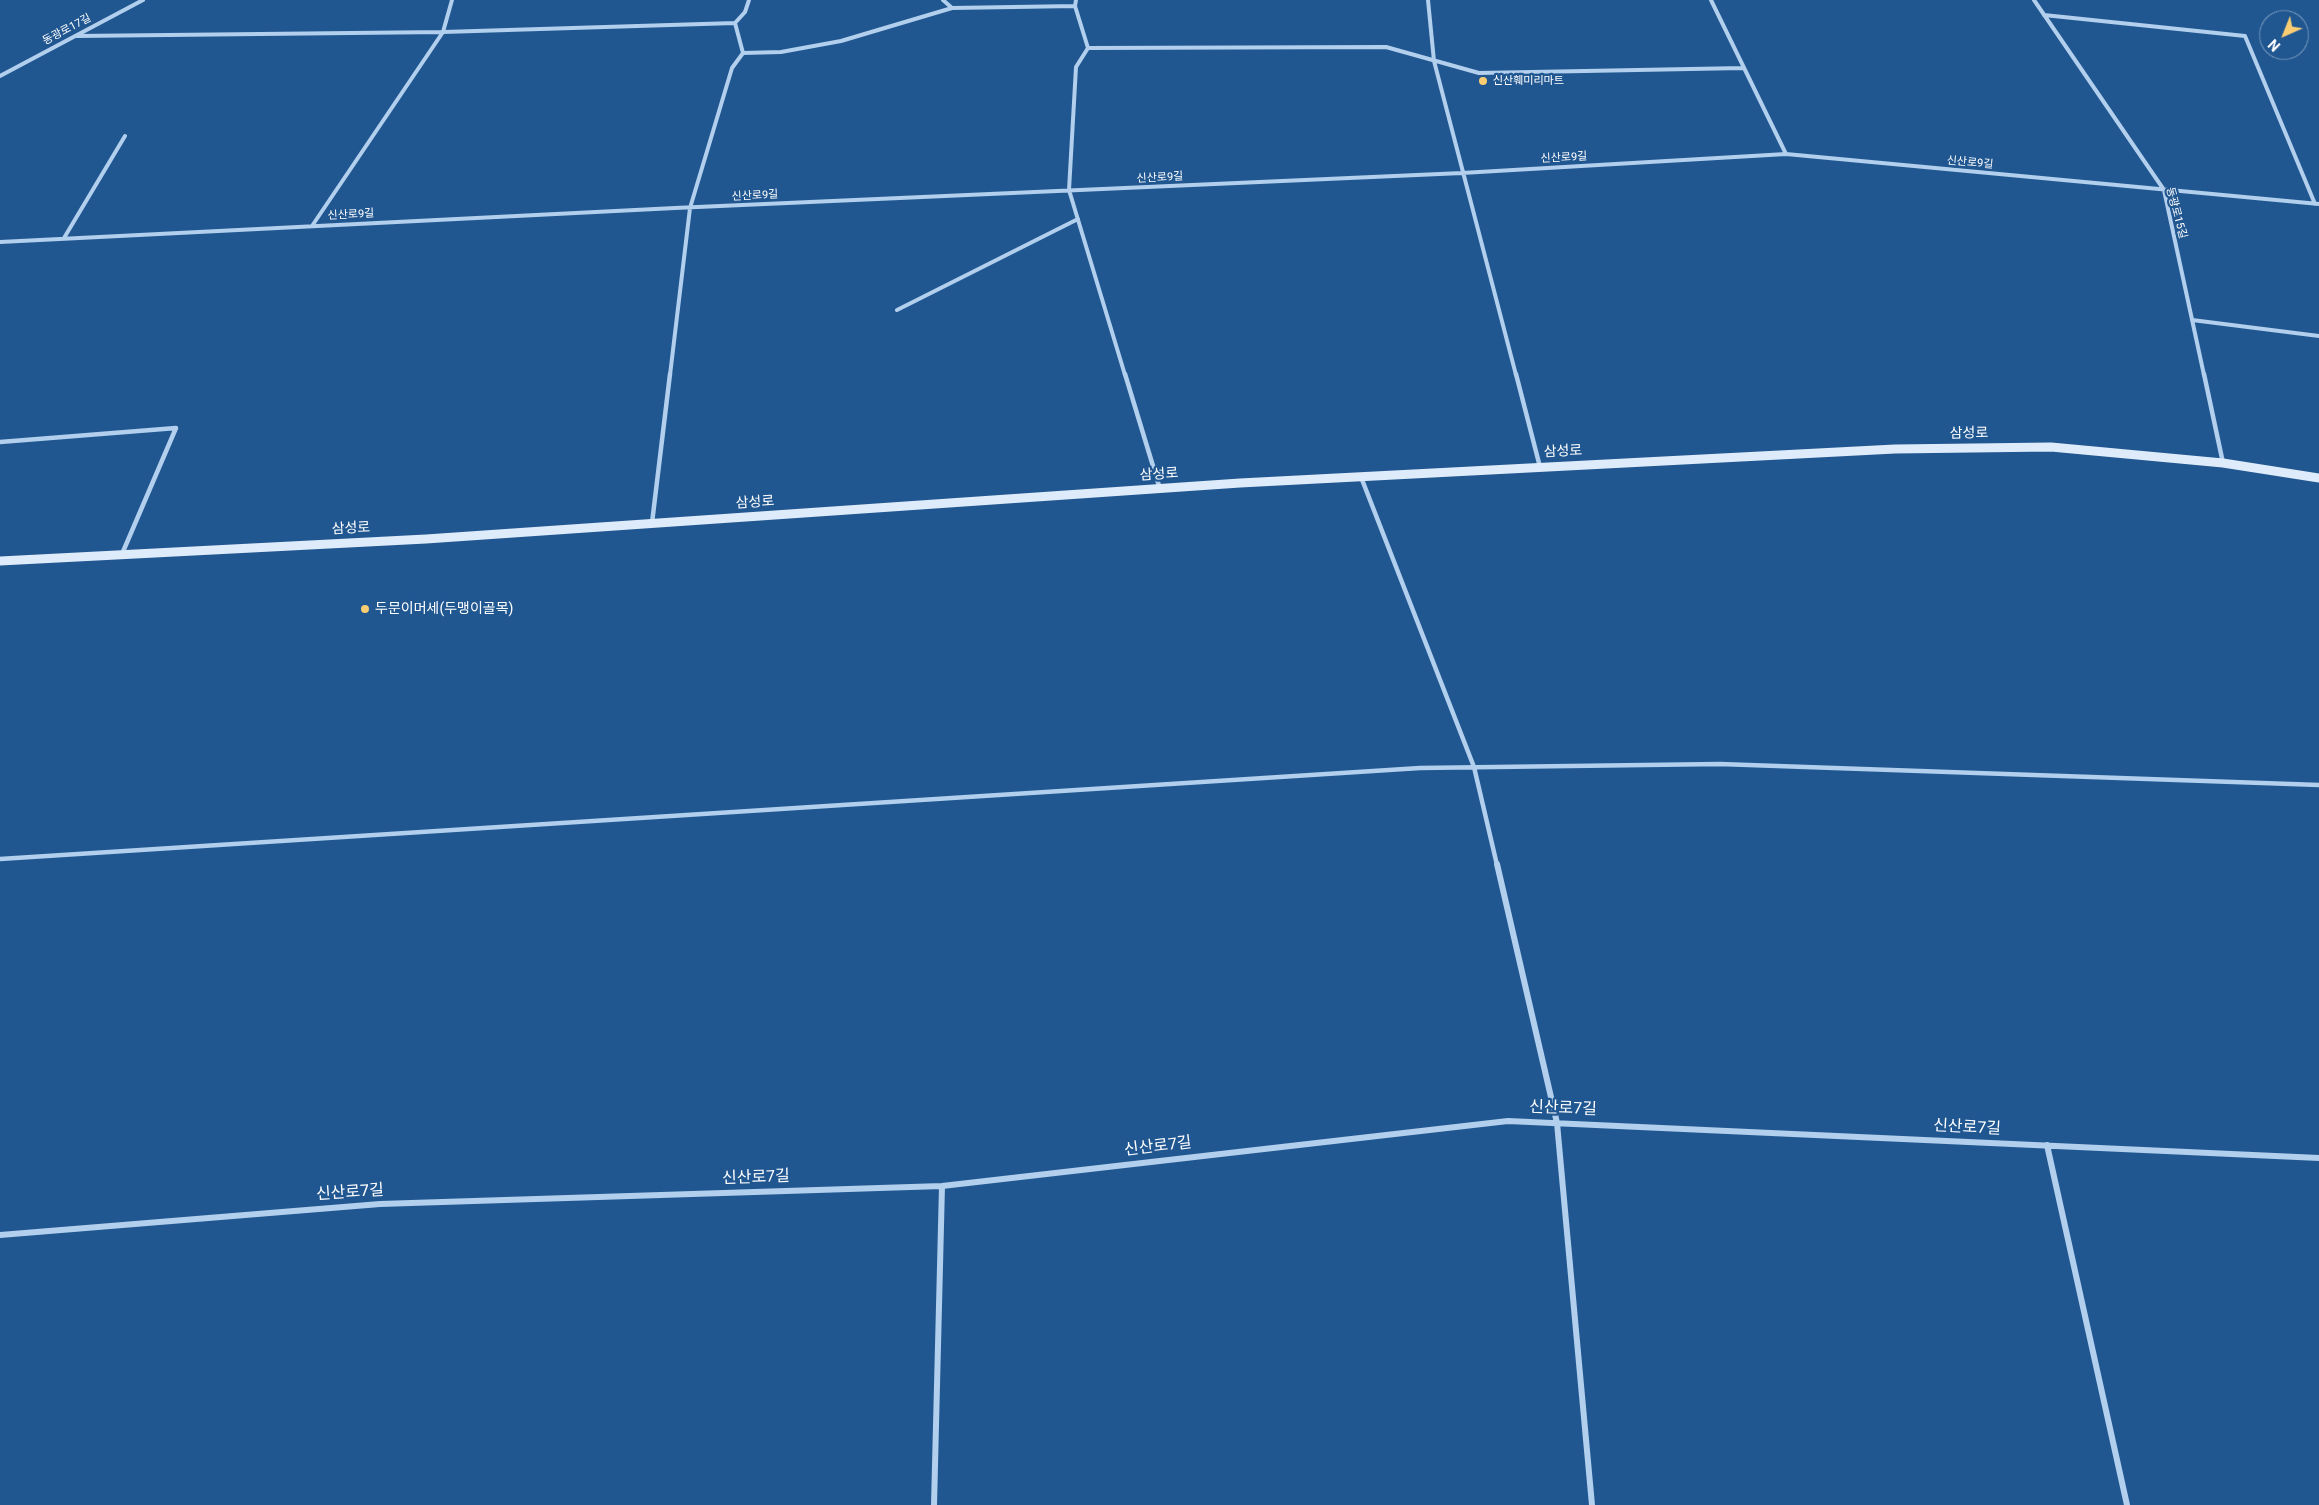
<!DOCTYPE html>
<meta charset="utf-8">
<style>
body{margin:0}
#map{position:relative;width:2319px;height:1505px;overflow:hidden;background:#215791;font-family:Roboto,sans-serif}
canvas{display:block}
.north{position:absolute;left:2259px;top:10px;width:50px;height:50px;box-sizing:border-box;background:#215791;border:1px solid #7a9abd;border-radius:50%;rotate:224deg;font-size:14px;font-weight:700;line-height:20px;text-align:center;color:#fff}
.north::after{content:'';display:block;margin:auto;width:18px;height:22px;background:#facd73;clip-path:polygon(50% 0,100% 100%,50% 72%,0 100%)}
</style>
<div id="map">
<canvas width="2319" height="1505"></canvas>
<div class="north">N</div>
</div>
<script>
const ctx = document.querySelector('canvas').getContext('2d');
ctx.lineJoin = 'round';
const shape = rows => new Path2D(rows.map(r => 'M' + r).join(''));
function stroke(path, color, width, dash) { ctx.strokeStyle = color; ctx.lineWidth = width; ctx.lineCap = dash ? 'butt' : 'round'; ctx.setLineDash(dash || []); ctx.stroke(path); }
function label(font, color, halo, rows, align = 'center') {
  ctx.font = font + ' Roboto,"Noto Sans KR",sans-serif'; ctx.lineWidth = 4.5; ctx.setLineDash([]); ctx.textBaseline = 'middle'; ctx.strokeStyle = halo; ctx.fillStyle = color; for (const [text, x, y, turn = 0] of rows) {
    ctx.save(); ctx.translate(x, y); ctx.rotate((+turn || 0) * Math.PI / 180); ctx.textAlign = isNaN(turn) ? turn : align; if (halo) ctx.strokeText(text, 0, 0); ctx.fillText(text, 0, 0); ctx.restore();
  }
}
stroke(shape([
 [943,0,952,8],
 [1076,0,1075,6,1088,48,1076,67,1069,190,1125,375],
 [1428,0,1434,61,1516,375],
 [1711,0,1786,154],
 [2034,0,2164,190,2204,375],
 [2044,15,2245,36,2315,204],
 [76,36,443,32,735,23],
 [1088,48,1386,47,1479,73,1743,68],
 [743,53,781,52,841,41,952,8,1075,6],
 [0,76,143,0],
 [312,226,443,32,452,0],
 [64,238,125,136],
 [0,242,675,208,1462,173,1786,154,2319,204],
 [897,310,1078,219],
 [2192,320,2319,336],
 [670,375,690,208,732,68,743,53,735,23,745,12,749,0]
]), '#b2cfed', 4);
stroke(shape([
 [1125,374,1160,489],
 [1516,374,1540,467],
 [2204,374,2223,463],
 [0,442,176,428,122,554],
 [1361,477,1474,767,1497,865],
 [652,523,670,374],
 [0,859,1420,768,1720,764,2319,785]
]), '#b2cfed', 4.5);
stroke(shape([
 [1497,864,1557,1123,1592,1505],
 [2047,1145,2127,1505],
 [0,1235,380,1204,942,1186,1508,1121,2319,1158],
 [934,1505,942,1186]
]), '#b2cfed', 6);
stroke(shape([
 [0,561,426,539,1240,483,1895,449,2051,447,2223,463,2319,478]
]), '#deebfa', 9);
for (const [x, y, r, color] of [
 [1483,81,5,"#facd73"],
 [365,609,5,"#facd73"]
]) { const dot = new Path2D(); dot.arc(x, y, r, 0, 2 * Math.PI); ctx.fillStyle = color; ctx.fill(dot); stroke(dot, '#215791', 2); }
label('11px', '#fff', '#215791', [
 ["동광로17길",67,30,-28],
 ["신산로9길",1564,158,-3],
 ["신산로9길",1970,163,5],
 ["신산로9길",1160,178,-3],
 ["신산로9길",755,196,-3],
 ["동광로15길",2176,213,75],
 ["신산로9길",351,215,-3]
]);
label('11px', '#fff', '#215791', [
 ["신산훼미리마트",1493,81]
], 'left');
label('14px', '#fff', '#215791', [
 ["삼성로",1969,434,-1],
 ["삼성로",1563,452,-3],
 ["삼성로",1159,475,-4],
 ["삼성로",755,503,-4],
 ["삼성로",351,529,-3]
]);
label('14px', '#fff', '#215791', [
 ["두문이머세(두맹이골목)",375,609]
], 'left');
label('16px', '#fff', '#215791', [
 ["신산로7길",1563,1109,2],
 ["신산로7길",1967,1128,3],
 ["신산로7길",1158,1147,-7],
 ["신산로7길",756,1178,-2],
 ["신산로7길",350,1193,-4]
]);
</script>
